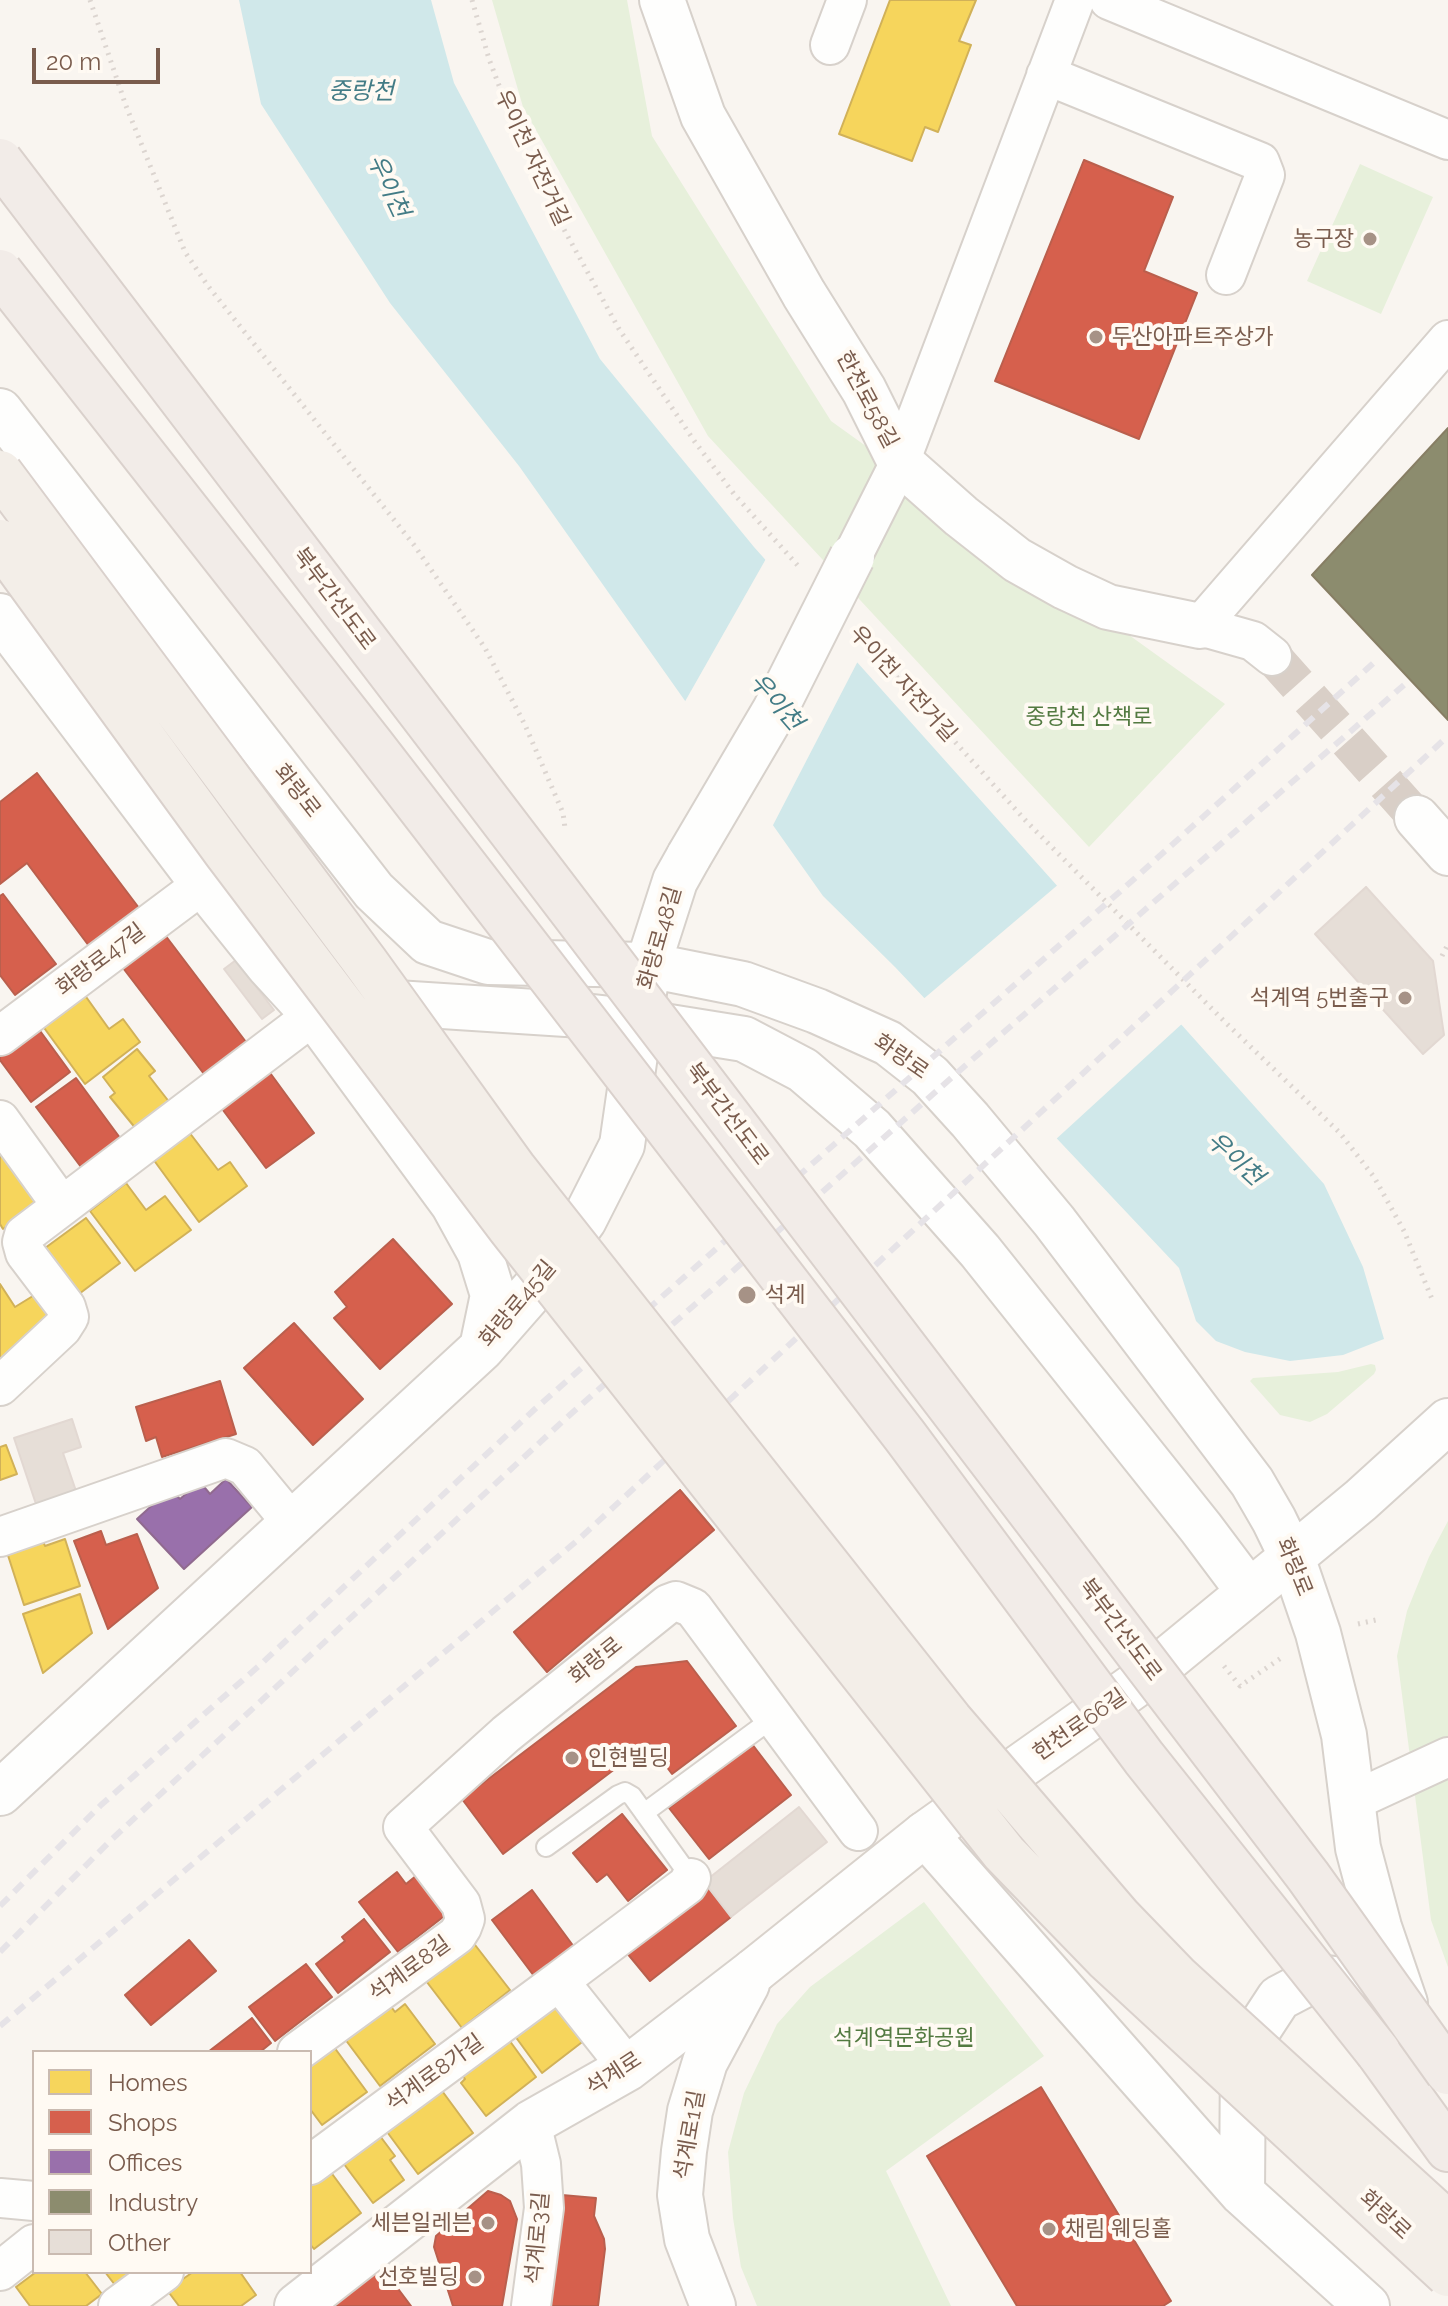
<!DOCTYPE html>
<meta charset="utf-8">
<style>
body{margin:0}
#map{position:relative;width:1448px;height:2306px;overflow:hidden;background:#f9f5f0;font-family:Raleway,sans-serif}
canvas{display:block}
.legend{position:absolute;left:32px;top:2050px;width:280px;height:224px;box-sizing:border-box;background:#fffaf3;border:2px solid #cabbb1;margin:0;padding:10px 14px;list-style:none;font-size:24px;color:#7a5c4d}
.legend li{display:flex;align-items:center;gap:16px;height:40px}
.legend b{width:40px;border:2px solid #cabbb1}
.scale{position:absolute;left:32px;top:48px;width:128px;height:36px;box-sizing:border-box;border:4px solid #7a5c4d;border-top:0;padding-left:10px;font-size:24px;line-height:28px;white-space:nowrap;color:#7a5c4d;-webkit-text-stroke:6px #fffaf3;paint-order:stroke}
</style>
<div id="map">
<canvas width="1448" height="2306"></canvas>
<ul class="legend">
<li><b style="height:22px;background:#f6d55c"></b>Homes</li>
<li><b style="height:22px;background:#d6604d"></b>Shops</li>
<li><b style="height:22px;background:#9970ab"></b>Offices</li>
<li><b style="height:22px;background:#8c8c6e"></b>Industry</li>
<li><b style="height:22px;background:#e6ded7"></b>Other</li>
</ul>
<div class="scale">20 m</div>
</div>
<script>
const ctx = document.querySelector('canvas').getContext('2d');
ctx.lineJoin = 'round';
function fill(path, color) { ctx.fillStyle = color; ctx.fill(path, 'evenodd'); }
const shape = rows => new Path2D(rows.map(r => 'M' + r).join(''));
function stroke(path, color, width, dash) { ctx.strokeStyle = color; ctx.lineWidth = width; ctx.lineCap = dash ? 'butt' : 'round'; ctx.setLineDash(dash || []); ctx.stroke(path); }
function label(font, color, halo, rows, align = 'center') {
  ctx.font = font + ' Raleway,"Noto Sans KR",sans-serif'; ctx.lineWidth = 8; ctx.setLineDash([]); ctx.textBaseline = 'middle'; ctx.strokeStyle = halo; ctx.fillStyle = color; for (const [text, x, y, turn = 0] of rows) {
    ctx.save(); ctx.translate(x, y); ctx.rotate((+turn || 0) * Math.PI / 180); ctx.textAlign = isNaN(turn) ? turn : align; if (halo) ctx.strokeText(text, 0, 0); ctx.fillText(text, 0, 0); ctx.restore();
  }
}
fill(shape([
 [492,0,627,0,652,136,831,421,1225,704,1089,847,708,436,523,107],
 [1360,164,1433,197,1381,314,1307,281],
 [1371,1364,1375,1365,1376,1370,1374,1374,1327,1414,1310,1422,1280,1415,1250,1381,1253,1378,1338,1372],
 [1448,1521,1448,1967,1431,1920,1397,1656,1407,1611,1429,1557],
 [924,1902,1044,2056,886,2171,951,2306,757,2306,741,2267,733,2218,728,2152,744,2093,777,2024,810,1987]
]), '#e7f0db');
fill(shape([
 [239,0,431,0,454,83,600,359,754,547,1324,1184,1363,1267,1384,1339,1343,1355,1290,1361,1245,1352,1216,1341,1196,1321,1179,1268,895,967,823,896,519,466,390,303,261,104]
]), '#d0e8ea');
fill(shape([
 [767,557,859,659,771,829,683,705],
 [1060,883,1184,1022,1054,1141,921,1001]
]), '#f9f5f0');
const homes = shape([
 [890,0,976,0,959,41,971,45,938,132,925,127,912,161,839,134,890,0],
 [84,994,109,1029,123,1019,140,1042,85,1084,42,1025,84,994],
 [137,1049,155,1071,149,1076,170,1103,137,1130,110,1097,115,1093,103,1077,137,1049],
 [189,1132,218,1170,230,1162,247,1186,199,1222,153,1159,189,1132],
 [0,1146,42,1202,3,1229,0,1224,0,1146],
 [126,1183,146,1210,165,1196,191,1230,135,1271,90,1211,126,1183],
 [86,1218,120,1263,75,1297,41,1251,86,1218],
 [0,1284,15,1307,41,1291,61,1320,0,1359,0,1284],
 [6,1445,17,1474,0,1480,0,1447,6,1445],
 [39,1531,45,1546,65,1539,80,1586,24,1605,4,1543,39,1531],
 [80,1594,92,1633,43,1673,23,1614,80,1594],
 [472,1941,510,1990,462,2028,420,1973,472,1941],
 [560,1995,590,2036,542,2073,512,2032,560,1995],
 [384,1997,395,2012,405,2004,435,2044,380,2086,339,2031,384,1997],
 [504,2033,536,2077,486,2116,461,2083,465,2079,457,2068,504,2033],
 [334,2047,367,2092,322,2125,310,2109,310,2065,334,2047],
 [437,2084,473,2133,418,2174,382,2125,437,2084],
 [374,2128,395,2156,390,2160,404,2180,373,2203,338,2156,374,2128],
 [327,2167,361,2213,314,2249,310,2244,310,2180,327,2167],
 [36,2272,85,2272,102,2294,86,2306,30,2306,16,2287,36,2272],
 [105,2272,133,2272,115,2285,105,2272],
 [193,2272,240,2272,256,2295,241,2306,179,2306,167,2290,193,2272]
]);
fill(homes, '#f6d55c');
stroke(homes, '#d1b158', 2);
const shops = shape([
 [1084,160,1173,197,1144,271,1197,293,1139,439,995,381,1084,160],
 [37,773,139,908,89,946,27,863,0,884,0,802,37,773],
 [3,894,56,964,15,995,0,975,0,896,3,894],
 [162,931,246,1042,204,1074,120,964,162,931],
 [35,1024,70,1072,31,1102,0,1060,0,1049,35,1024],
 [265,1066,314,1133,266,1168,217,1102,265,1066],
 [76,1078,123,1142,84,1171,36,1107,76,1078],
 [393,1239,452,1304,380,1369,334,1318,347,1307,335,1292,393,1239],
 [294,1323,363,1399,313,1445,244,1368,294,1323],
 [220,1381,236,1434,162,1457,156,1437,146,1441,136,1407,220,1381],
 [680,1490,714,1530,547,1672,514,1632,680,1490],
 [101,1531,106,1545,137,1534,158,1588,108,1629,74,1541,101,1531],
 [687,1661,736,1726,672,1774,649,1743,503,1854,462,1799,636,1667,687,1661],
 [752,1744,791,1795,709,1859,669,1808,752,1744],
 [622,1814,667,1870,628,1901,607,1874,597,1882,573,1853,622,1814],
 [422,1871,452,1910,398,1952,359,1902,397,1872,406,1884,422,1871],
 [704,1882,731,1917,650,1981,622,1947,704,1882],
 [532,1890,577,1951,537,1980,492,1920,532,1890],
 [364,1919,390,1952,338,1993,316,1964,345,1941,342,1937,364,1919],
 [189,1940,216,1971,151,2025,125,1995,189,1940],
 [306,1964,332,1997,275,2041,249,2007,306,1964],
 [252,2018,271,2043,260,2052,208,2052,252,2018],
 [1041,2087,1171,2301,1163,2306,1017,2306,927,2156,1041,2087],
 [488,2191,501,2195,510,2201,517,2219,502,2306,453,2306,434,2247,436,2236,488,2191],
 [562,2195,596,2198,594,2216,604,2239,605,2249,598,2306,551,2306,562,2195],
 [381,2266,411,2306,332,2306,381,2266]
]);
fill(shops, '#d6604d');
stroke(shops, '#ba5f4d', 2);
const offices = shape([
 [226,1479,252,1507,184,1569,137,1519,170,1489,180,1499,200,1482,210,1494,226,1479]
]);
fill(offices, '#9970ab');
stroke(offices, '#906a8f', 2);
const industry = shape([
 [1448,428,1448,720,1312,575,1448,428]
]);
fill(industry, '#8c8c6e');
stroke(industry, '#877e64', 2);
const building = shape([
 [1366,887,1433,961,1444,1035,1423,1054,1315,934,1366,887],
 [236,960,274,1010,262,1019,224,969,236,960],
 [72,1419,81,1447,63,1453,76,1491,36,1504,14,1438,72,1419],
 [799,1807,827,1842,731,1917,704,1882,799,1807]
]);
fill(building, '#e6ded7');
stroke(building, '#e2d8d2', 2);
stroke(shape([
 [1272,656,1417,818]
]), '#d9cfc7', 38, [38, 19]);
const service = shape([
 [644,1813,773,1718],
 [546,1847,618,1795,625,1792,632,1796,691,1878]
]);
const minor = shape([
 [1109,0,1448,140],
 [830,45,847,0],
 [1046,75,1260,162,1265,175,1226,275],
 [852,557,900,462,1075,0],
 [1272,656,1253,641,1200,626,1448,340],
 [0,1036,203,884],
 [0,1120,62,1206],
 [0,1386,62,1328,69,1317,66,1307,25,1253,22,1242,24,1235,314,1015],
 [0,1537,226,1458,245,1466,292,1523],
 [1353,1801,1448,1757],
 [559,1981,687,1885,691,1878],
 [297,2052,457,1935,462,1927,465,1919,461,1904,403,1827,506,1734,668,1604,676,1601,693,1608,858,1831],
 [310,2165,559,1981,628,2068],
 [0,2198,34,2201],
 [0,2271,34,2244],
 [118,2306,164,2272],
 [531,2306,544,2208,541,2164,531,2123]
]);
const tertiary = shape([
 [662,0,703,116,804,294,864,390,900,462,961,516,1017,560,1065,587,1108,607,1200,626],
 [0,411,374,891,428,942,488,962,648,965,743,984,817,1011,888,1043,930,1076,970,1120,1054,1221,1252,1482,1274,1520,1292,1557,1318,1633,1344,1735,1358,1848,1379,1927,1405,2003],
 [0,616,203,884,268,965,314,1015,453,1204,480,1253,493,1295,482,1348],
 [1417,818,1448,853],
 [268,965,314,986,396,1003,566,1014,638,1022,744,1039,803,1070,872,1129,980,1251,1201,1528,1249,1592],
 [1292,1557,1361,1500,1448,1421],
 [0,1793,482,1348,539,1283,584,1220,622,1145,648,965,675,881,689,856],
 [925,1834,1242,2193,1367,2306],
 [1242,2193,1243,2053,1279,1998,1319,1977,1380,1985,1405,2013],
 [297,2306,531,2123,628,2068,754,1971],
 [713,2306,687,2239,680,2195,684,2151,690,2111,705,2062,747,1984]
]);
const secondary = shape([
 [754,1971,925,1834,1141,1681,1292,1557]
]);
const trunk = shape([
 [1378,2052,1448,2149]
]);
stroke(service, '#d7d1cb', 22);
stroke(minor, '#d7d1cb', 42);
stroke(tertiary, '#d7d1cb', 48);
stroke(secondary, '#d9d2cb', 48);
stroke(trunk, '#dad1cc', 48);
stroke(shape([
 [90,0,126,106,185,252,208,286,414,545,485,648,525,725,563,813,565,828],
 [472,0,489,59,517,133,561,224,619,329,695,442,734,494,800,568],
 [859,635,1026,821,1226,1023,1340,1133,1374,1177,1404,1231,1432,1299],
 [1442,956,1448,944],
 [1358,1624,1380,1619],
 [1224,1666,1240,1686,1281,1658]
]), '#dcd5d0', 5, [2, 6]);
stroke(service, '#fefefd', 18);
stroke(minor, '#fefefd', 38);
stroke(tertiary, '#fefefd', 44);
stroke(secondary, '#fefefd', 44);
stroke(trunk, '#f2ece8', 44);
stroke(shape([
 [0,1906,101,1805,261,1664,535,1409,1133,880,1378,659],
 [0,1952,111,1840,563,1421,966,1065,1404,685],
 [0,2026,579,1539,1448,736]
]), '#e6e3e7', 6, [12, 8]);
const tertiaryBridge = shape([
 [689,856,775,710,852,557]
]);
const primaryBridge = shape([
 [0,473,366,963,515,1170,950,1720,1119,1917,1177,1977,1448,2224],
 [0,542,226,852,511,1229,1004,1853,1106,1958,1448,2274]
]);
const trunkBridge = shape([
 [0,161,1308,1876,1448,2072],
 [0,272,371,744,905,1436,1144,1758,1378,2052]
]);
stroke(tertiaryBridge, '#d7d1cb', 48, []);
stroke(primaryBridge, '#dad1cc', 48, []);
stroke(trunkBridge, '#dad1cc', 48, []);
stroke(tertiaryBridge, '#fefefd', 44);
stroke(primaryBridge, '#f3eee8', 44);
stroke(trunkBridge, '#f2ece8', 44);
for (const [x, y, r, color] of [
 [1370,239,8,"#a69286"],
 [1096,337,8,"#a69286"],
 [1405,998,8,"#a69286"],
 [747,1295,10,"#a69286"],
 [572,1758,8,"#a69286"],
 [488,2223,8,"#a69286"],
 [1049,2229,8,"#a69286"],
 [475,2277,8,"#a69286"]
]) { const dot = new Path2D(); dot.arc(x, y, r, 0, 2 * Math.PI); ctx.fillStyle = color; ctx.fill(dot); stroke(dot, '#fffaf3', 3); }
label('22px', '#7a5c4d', '#fffaf3', [
 ["우이천 자전거길",532,158,65],
 ["한천로58길",867,400,62],
 ["북부간선도로",334,599,53],
 ["우이천 자전거길",903,684,48],
 ["화랑로",297,791,52],
 ["화랑로48길",660,938,-74],
 ["화랑로47길",101,960,-37],
 ["화랑로",901,1057,35],
 ["북부간선도로",727,1114,53],
 ["화랑로45길",518,1304,-50],
 ["화랑로",1294,1567,68],
 ["북부간선도로",1120,1630,53],
 ["화랑로",596,1661,-39],
 ["한천로66길",1080,1725,-35],
 ["석계로8길",410,1969,-36],
 ["석계로8가길",435,2073,-36],
 ["석계로",614,2074,-33],
 ["석계로1길",690,2135,-80],
 ["화랑로",1385,2215,43],
 ["석계로3길",538,2238,-85]
]);
label('22px', '#7a5c4d', '#fffaf3', [
 ["농구장",1354,239],
 ["두산아파트주상가",1112,337,"left"],
 ["석계역 5번출구",1389,998],
 ["석계",765,1295,"left"],
 ["인현빌딩",588,1758,"left"],
 ["세븐일레븐",472,2223],
 ["채림 웨딩홀",1065,2229,"left"],
 ["선호빌딩",459,2277]
], 'right');
label('22px', '#537a41', '#fffaf3', [
 ["중랑천 산책로",1089,717],
 ["석계역문화공원",904,2038]
]);
label('italic 24px', '#437c86', '#fffaf3', [
 ["중랑천",361,92],
 ["우이천",388,186,65],
 ["우이천",776,702,49],
 ["우이천",1235,1159,42]
]);
</script>
